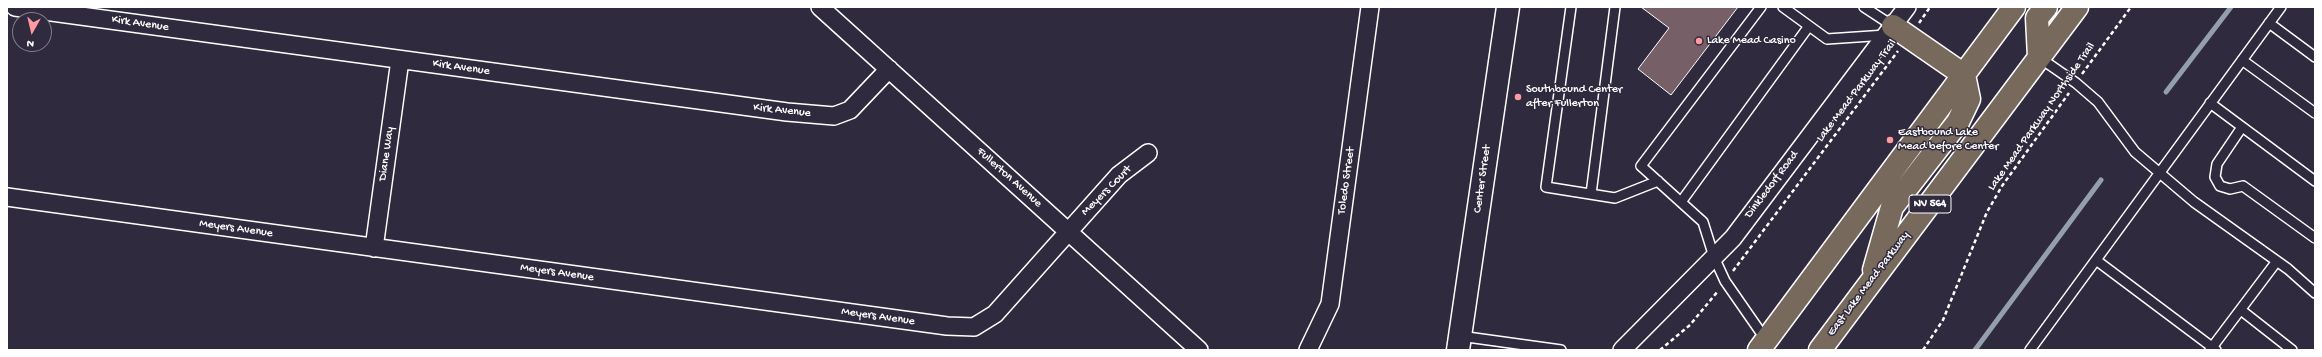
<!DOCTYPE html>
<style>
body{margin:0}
#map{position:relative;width:2322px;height:357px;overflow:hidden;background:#2f2a3d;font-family:"Gochi Hand",sans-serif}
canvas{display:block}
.frame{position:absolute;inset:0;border:8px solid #fff;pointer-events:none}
.north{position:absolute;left:12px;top:12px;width:40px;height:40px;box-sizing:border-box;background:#2f2a3d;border:1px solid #827f8b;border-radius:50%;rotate:188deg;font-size:11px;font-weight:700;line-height:16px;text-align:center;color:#fff}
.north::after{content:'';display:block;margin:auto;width:14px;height:18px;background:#ff9aa2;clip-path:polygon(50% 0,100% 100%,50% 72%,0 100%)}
</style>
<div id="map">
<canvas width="2322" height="357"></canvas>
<div class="frame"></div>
<div class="north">N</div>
</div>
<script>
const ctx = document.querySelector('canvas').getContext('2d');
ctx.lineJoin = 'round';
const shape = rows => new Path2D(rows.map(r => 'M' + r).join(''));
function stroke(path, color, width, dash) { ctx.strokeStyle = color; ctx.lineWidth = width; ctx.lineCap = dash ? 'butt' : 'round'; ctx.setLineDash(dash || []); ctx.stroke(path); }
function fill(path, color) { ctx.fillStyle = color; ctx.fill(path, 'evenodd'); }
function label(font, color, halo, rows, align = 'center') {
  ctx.font = font + ' "Gochi Hand",sans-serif'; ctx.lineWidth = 3; ctx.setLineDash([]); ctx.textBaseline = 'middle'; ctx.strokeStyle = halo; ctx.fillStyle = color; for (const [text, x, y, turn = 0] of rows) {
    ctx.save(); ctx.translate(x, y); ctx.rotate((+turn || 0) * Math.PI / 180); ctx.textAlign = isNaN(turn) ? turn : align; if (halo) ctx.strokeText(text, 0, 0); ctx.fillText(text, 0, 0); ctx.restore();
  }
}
stroke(shape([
 [2166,92,2231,7],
 [1975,350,2101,180]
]), '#949fad', 5);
const building = shape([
 [1641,7,1738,7,1671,95,1638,69,1669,28,1641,7]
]);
fill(building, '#765f66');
stroke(building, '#fff', 1);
const service = shape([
 [1571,7,1546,187,1615,198,1658,181],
 [1761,7,1641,166,1703,222,1714,257,1725,281,1766,340],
 [1783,7,1827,39,1886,35],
 [1864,7,1893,26],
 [2269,23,2315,57],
 [2040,58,2076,83,2098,102,2135,152,2194,202,2288,269,2315,293],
 [2242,60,2315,113],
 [2210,103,2315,181],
 [2242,127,2217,164,2215,177,2220,186,2230,189,2243,186,2315,238],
 [1591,194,1615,7],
 [1681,202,1809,26],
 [2096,260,2216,350],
 [2241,310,2292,350],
 [1460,336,1561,350],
 [2030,350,2281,7],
 [2210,350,2277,261]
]);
const minor = shape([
 [15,7,787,112,834,116,850,110,889,69],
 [820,7,1199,350],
 [7,197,947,326,974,327,995,314,1119,175,1148,153],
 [374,248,400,60],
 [1308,350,1330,304,1370,7],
 [1622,350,1733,238,1907,7]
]);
const tertiary = shape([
 [1458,350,1508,7]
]);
const primary = shape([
 [2039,57,2037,18,2046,7],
 [1874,270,1892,207,1958,122,1969,99,1964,75,1893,26],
 [1759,350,2014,7],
 [1820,350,2077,7]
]);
stroke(service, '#fff', 12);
stroke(minor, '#fff', 20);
stroke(tertiary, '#fff', 25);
stroke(primary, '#fff', 25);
stroke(shape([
 [1919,23,1930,7],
 [2082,74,2131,7],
 [1733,271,1898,51],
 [1660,350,1690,325,1718,291],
 [1923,350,1943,320,1987,212,2002,186,2069,93]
]), '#fff', 2.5, [4, 3]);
stroke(service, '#2f2a3d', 9);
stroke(minor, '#2f2a3d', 17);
stroke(tertiary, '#2f2a3d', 22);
stroke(primary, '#77695c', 22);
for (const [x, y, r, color] of [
 [1699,41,4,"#ff9aa2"],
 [1518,97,4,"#ff9aa2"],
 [1890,140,4,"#ff9aa2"]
]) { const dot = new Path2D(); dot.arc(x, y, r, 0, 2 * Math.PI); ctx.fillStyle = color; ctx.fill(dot); stroke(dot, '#2f2a3d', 1.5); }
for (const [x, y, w] of [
 [1930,204,42]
]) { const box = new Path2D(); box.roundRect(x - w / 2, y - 9, w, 18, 3); ctx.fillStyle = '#2f2a3d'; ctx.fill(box); stroke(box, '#fff', 1); }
label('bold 11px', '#fff', null, [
 ["NV 564",1930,204]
]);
label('12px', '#fff', '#2f2a3d', [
 ["Kirk Avenue",140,24,8],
 ["Kirk Avenue",461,68,8],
 ["Lake Mead Parkway Trail",1857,91,-53],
 ["Kirk Avenue",782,111,6],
 ["Lake Mead Parkway Northside Trail",2042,117,-55],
 ["Diane Way",387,154,-82],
 ["Fullerton Avenue",1009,178,42],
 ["Center Street",1483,179,-82],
 ["Toledo Street",1347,181,-82],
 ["Dinkledorf Road",1772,185,-53],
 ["Meyers Court",1107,191,-45],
 ["Meyers Avenue",236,229,8],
 ["Meyers Avenue",557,273,8],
 ["East Lake Mead Parkway",1869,284,-53],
 ["Meyers Avenue",878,317,8]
]);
label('12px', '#fff', '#2f2a3d', [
 ["Lake Mead Casino",1707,41],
 ["Southbound Center",1526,90],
 ["after Fullerton",1526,104],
 ["Eastbound Lake",1898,133],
 ["Mead before Center",1898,147]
], 'left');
</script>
